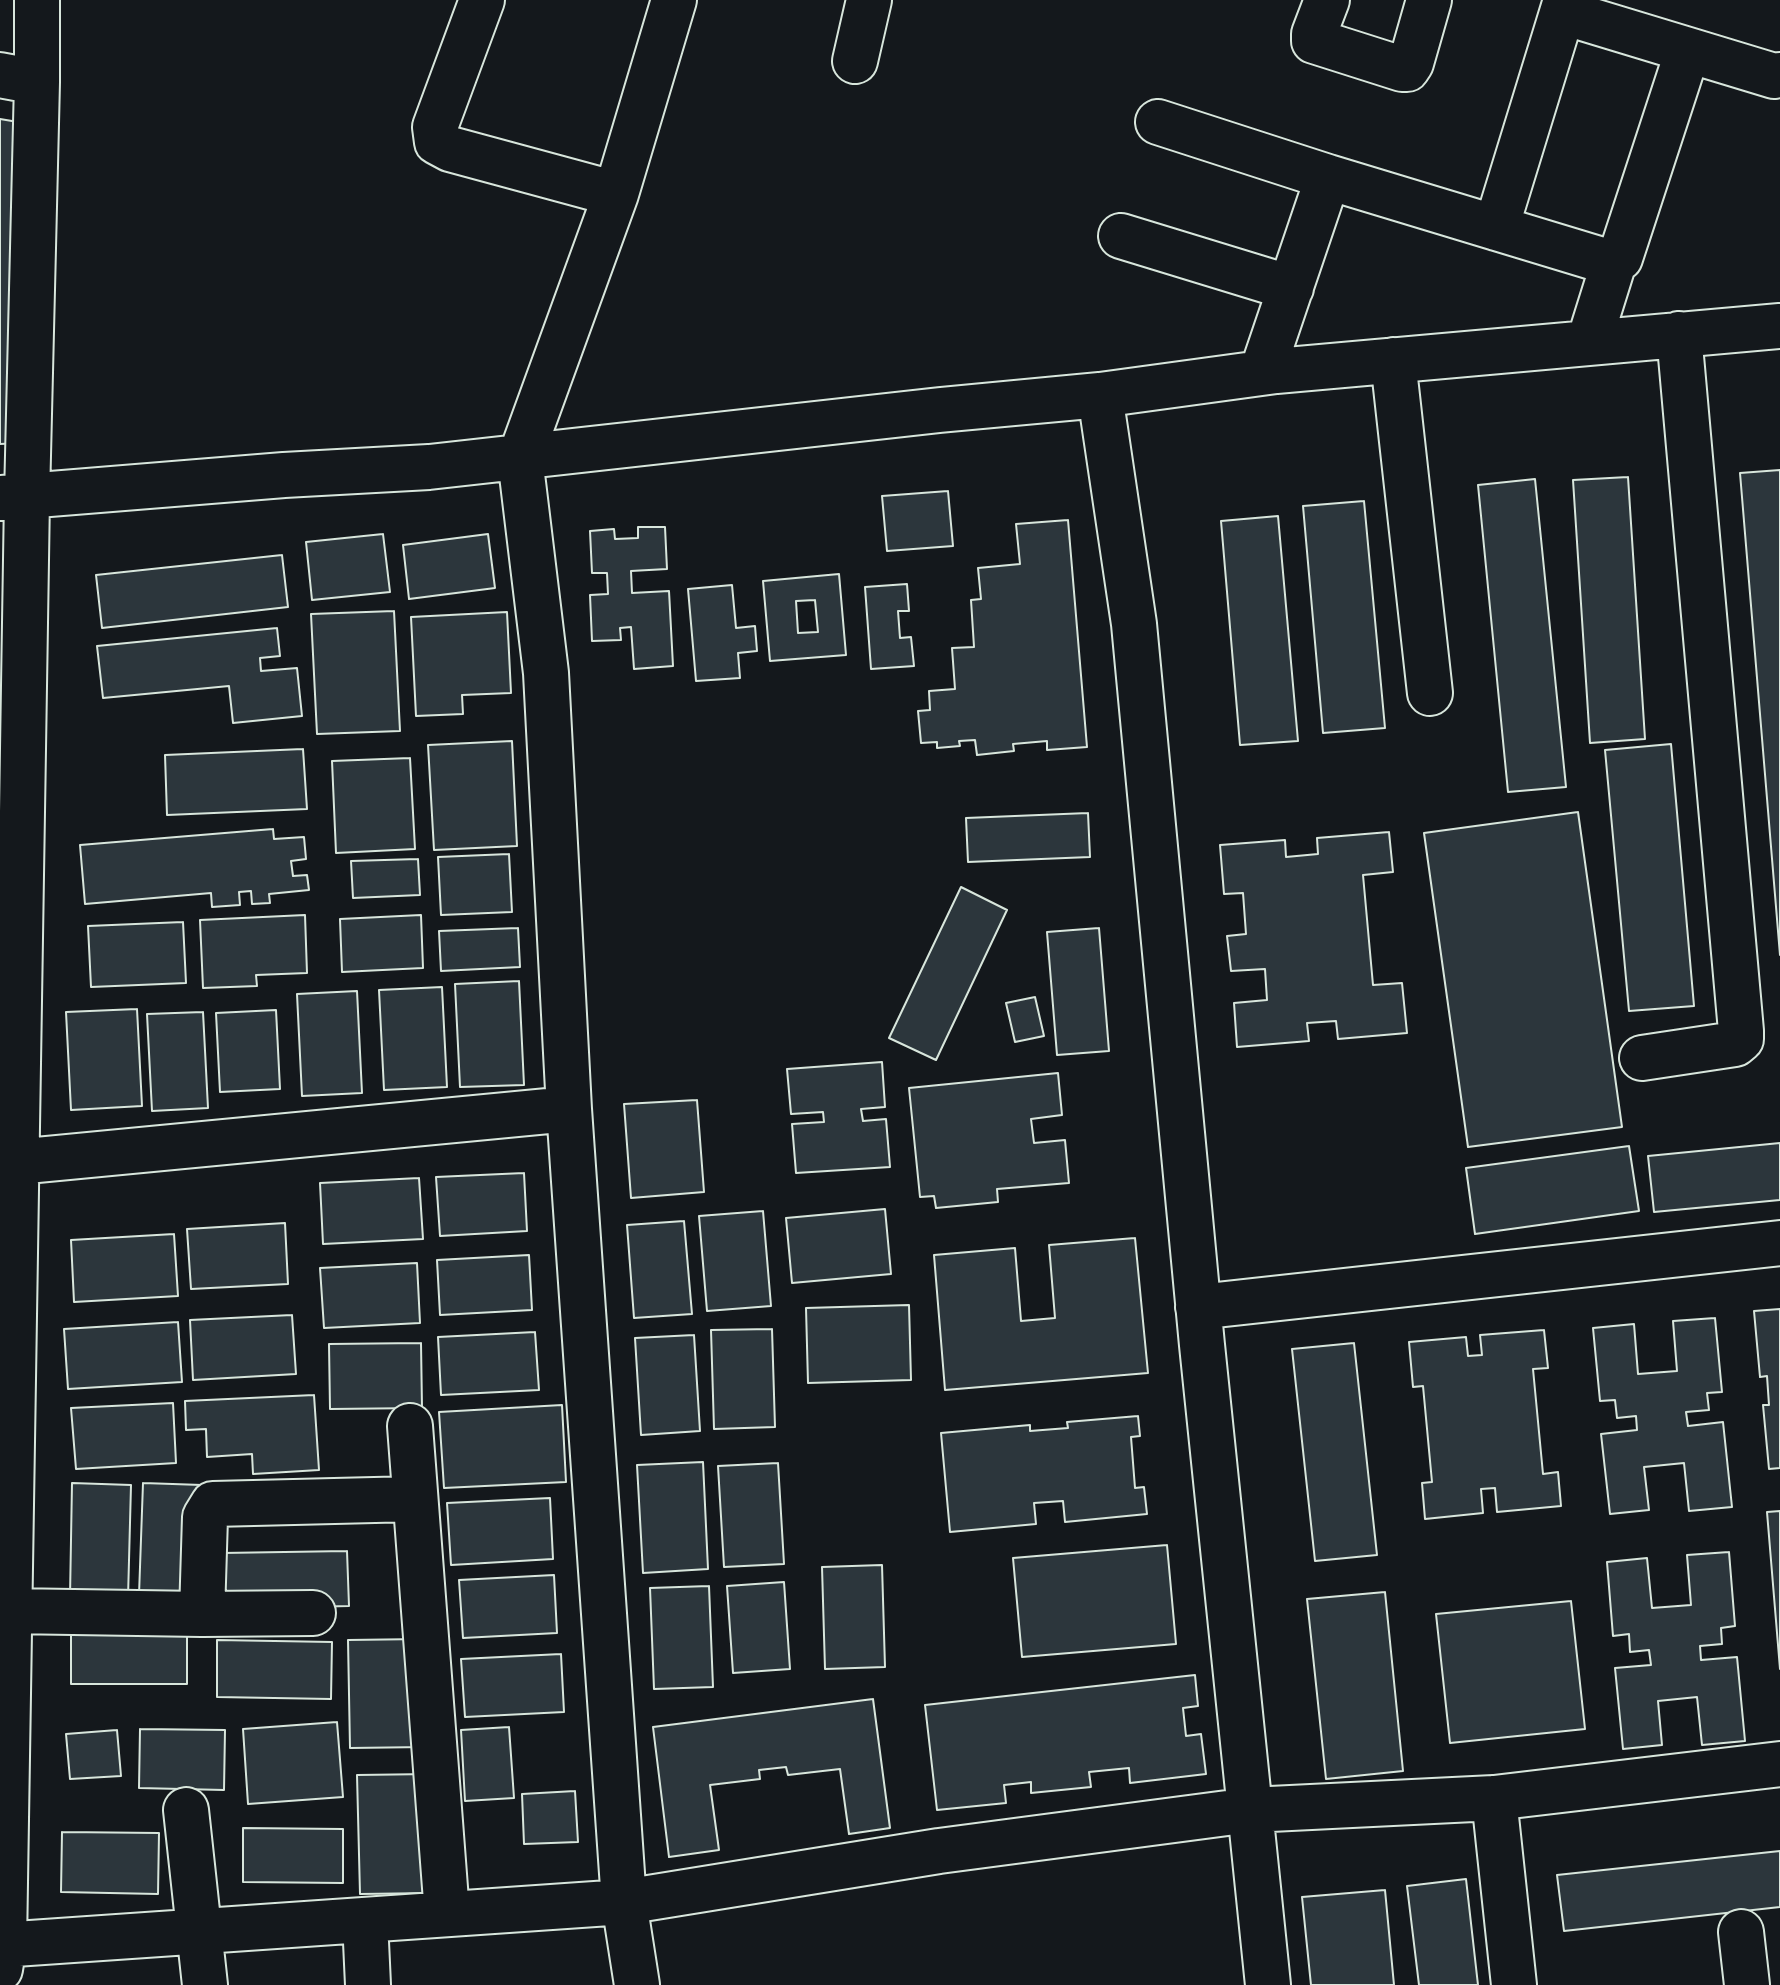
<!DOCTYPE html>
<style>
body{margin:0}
canvas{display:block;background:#14181c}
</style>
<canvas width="1780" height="1985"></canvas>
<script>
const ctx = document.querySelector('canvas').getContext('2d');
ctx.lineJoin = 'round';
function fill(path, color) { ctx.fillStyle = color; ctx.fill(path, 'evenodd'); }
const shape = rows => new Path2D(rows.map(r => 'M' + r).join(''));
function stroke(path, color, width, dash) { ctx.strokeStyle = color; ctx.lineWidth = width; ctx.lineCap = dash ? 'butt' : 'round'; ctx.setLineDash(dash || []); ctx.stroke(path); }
const building = shape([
 [0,119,18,122,21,443,0,444,0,119],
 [1780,470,1780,955,1740,473,1780,470],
 [1628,477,1645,739,1590,743,1573,480,1628,477],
 [1535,479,1566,787,1508,792,1478,485,1535,479],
 [948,491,953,546,887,551,882,496,948,491],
 [1364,501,1385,728,1323,733,1303,506,1364,501],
 [1278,516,1298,741,1240,745,1221,521,1278,516],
 [1068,520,1087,747,1047,750,1047,741,1013,744,1014,751,977,755,975,740,959,741,960,746,937,748,937,742,921,743,918,711,930,710,929,691,955,689,952,648,974,647,971,600,981,599,978,568,1020,564,1016,524,1068,520],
 [638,527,665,527,667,569,631,571,632,593,669,591,673,666,634,669,631,627,620,628,621,640,592,641,590,595,608,594,607,573,592,573,590,531,614,529,615,539,638,538,638,527],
 [383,534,390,592,312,600,306,542,383,534],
 [488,534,495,588,409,599,403,545,488,534],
 [282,555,288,607,102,628,96,575,282,555],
 [839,574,846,655,770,661,763,581,839,574],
 [815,600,818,632,798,633,796,601,815,600],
 [907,584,909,611,898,611,900,638,911,637,914,666,871,669,865,587,907,584],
 [732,585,736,628,755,626,757,651,738,653,740,678,696,681,688,589,732,585],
 [394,611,400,731,317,734,311,614,394,611],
 [507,612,511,693,462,695,463,714,416,716,411,617,507,612],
 [277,628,280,656,260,658,261,671,297,668,302,716,233,723,229,686,103,698,97,646,277,628],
 [512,741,517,846,434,850,428,745,512,741],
 [1671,744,1694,1006,1629,1011,1605,750,1671,744],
 [303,749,307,809,167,815,165,755,303,749],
 [410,758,415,849,336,853,332,761,410,758],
 [1578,812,1622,1127,1468,1147,1424,833,1578,812],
 [1088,813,1090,857,968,862,966,818,1088,813],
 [273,829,274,839,304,837,306,859,291,861,293,876,307,875,309,890,269,894,270,903,252,904,251,891,239,892,240,905,212,907,211,893,85,904,80,845,273,829],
 [1389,832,1393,872,1363,875,1373,985,1402,983,1407,1033,1338,1039,1336,1021,1307,1023,1309,1041,1237,1047,1234,1003,1267,1000,1265,969,1231,971,1227,936,1246,934,1243,893,1224,894,1220,845,1285,840,1286,857,1318,854,1317,838,1389,832],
 [509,854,512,912,441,915,438,857,509,854],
 [418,859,420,895,353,898,351,861,418,859],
 [961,887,1007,910,936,1060,889,1038,961,887],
 [305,915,307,973,256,975,257,986,203,988,200,920,305,915],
 [421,915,423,968,342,972,340,919,421,915],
 [183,922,186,983,91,987,88,926,183,922],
 [518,928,520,967,441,971,439,931,518,928],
 [1099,928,1109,1051,1057,1055,1047,932,1099,928],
 [519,981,524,1085,460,1087,455,984,519,981],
 [442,987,447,1087,384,1090,379,990,442,987],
 [357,991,362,1093,302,1096,297,994,357,991],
 [1035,997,1044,1036,1015,1042,1006,1003,1035,997],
 [137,1009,142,1106,71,1110,66,1012,137,1009],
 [276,1010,280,1089,220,1092,216,1013,276,1010],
 [203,1012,208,1108,152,1111,147,1014,203,1012],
 [882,1062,885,1107,861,1109,863,1121,886,1119,890,1167,796,1173,792,1124,824,1122,823,1112,791,1114,787,1069,882,1062],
 [1058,1073,1062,1115,1031,1119,1034,1143,1065,1140,1069,1183,997,1189,998,1202,936,1208,934,1196,920,1197,909,1088,1058,1073],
 [697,1100,704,1192,631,1198,624,1104,697,1100],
 [1780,1143,1780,1200,1654,1212,1648,1156,1780,1143],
 [1629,1146,1639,1211,1475,1234,1466,1168,1629,1146],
 [524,1173,527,1231,440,1236,436,1177,524,1173],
 [419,1178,423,1239,323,1244,320,1183,419,1178],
 [885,1209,891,1274,792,1283,786,1218,885,1209],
 [763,1211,771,1306,707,1311,699,1216,763,1211],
 [684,1221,692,1314,634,1318,627,1225,684,1221],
 [285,1223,288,1284,191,1289,187,1229,285,1223],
 [174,1234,178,1296,74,1302,71,1240,174,1234],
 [1135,1238,1148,1373,945,1390,934,1255,1015,1248,1021,1321,1055,1318,1049,1245,1135,1238],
 [529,1255,532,1310,440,1315,437,1260,529,1255],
 [417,1263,420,1323,324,1328,320,1268,417,1263],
 [909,1305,911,1380,808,1383,806,1308,909,1305],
 [1780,1309,1780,1468,1769,1469,1763,1405,1769,1405,1767,1376,1760,1377,1754,1311,1780,1309],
 [292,1315,296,1374,193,1380,190,1320,292,1315],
 [1715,1318,1722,1392,1707,1393,1709,1410,1686,1412,1688,1426,1723,1422,1732,1507,1689,1511,1684,1463,1644,1467,1649,1510,1610,1514,1601,1434,1637,1430,1636,1416,1617,1418,1615,1400,1600,1401,1593,1328,1634,1324,1638,1374,1677,1371,1673,1321,1715,1318],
 [178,1322,182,1382,68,1389,64,1329,178,1322],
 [772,1329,775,1427,714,1429,711,1330,772,1329],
 [1544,1330,1548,1368,1533,1369,1543,1474,1558,1472,1561,1506,1497,1512,1495,1488,1481,1489,1483,1513,1425,1519,1422,1483,1432,1482,1423,1386,1413,1387,1409,1342,1466,1337,1468,1356,1482,1355,1480,1335,1544,1330],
 [535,1332,539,1390,441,1395,438,1337,535,1332],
 [694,1335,700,1431,641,1435,635,1338,694,1335],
 [421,1343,422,1408,330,1409,329,1344,421,1343],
 [1354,1343,1377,1555,1315,1561,1292,1349,1354,1343],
 [314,1395,319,1470,253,1474,252,1454,207,1457,206,1429,186,1430,185,1401,314,1395],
 [173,1403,176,1463,76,1469,71,1408,173,1403],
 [562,1405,566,1482,444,1488,439,1412,562,1405],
 [1138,1416,1140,1436,1131,1437,1135,1488,1144,1487,1147,1514,1065,1522,1063,1501,1034,1503,1036,1524,950,1532,941,1433,1030,1425,1030,1431,1068,1428,1067,1422,1138,1416],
 [703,1462,708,1569,643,1573,637,1465,703,1462],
 [778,1463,784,1564,724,1567,718,1466,778,1463],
 [72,1483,131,1485,128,1598,70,1597,72,1483],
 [143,1483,202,1485,199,1597,139,1595,143,1483],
 [550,1498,553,1559,451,1565,447,1503,550,1498],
 [1780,1511,1780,1669,1767,1512,1780,1511],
 [1167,1545,1176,1644,1022,1657,1013,1558,1167,1545],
 [347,1551,349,1606,223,1609,222,1553,347,1551],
 [1729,1552,1735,1626,1721,1628,1722,1644,1700,1646,1701,1660,1737,1657,1745,1741,1702,1745,1697,1697,1658,1701,1662,1745,1623,1749,1615,1668,1651,1665,1649,1650,1630,1652,1629,1634,1613,1636,1607,1562,1647,1558,1652,1608,1691,1605,1687,1555,1729,1552],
 [882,1565,885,1667,825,1669,822,1567,882,1565],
 [554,1575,557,1633,463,1638,459,1580,554,1575],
 [784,1582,790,1669,733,1673,727,1586,784,1582],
 [709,1586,713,1687,654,1689,650,1588,709,1586],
 [1385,1592,1403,1771,1326,1779,1307,1599,1385,1592],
 [1571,1601,1585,1729,1450,1743,1436,1614,1571,1601],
 [71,1632,187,1632,187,1684,71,1684,71,1632],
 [422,1639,425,1747,350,1748,348,1640,422,1639],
 [217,1640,332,1642,331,1699,217,1697,217,1640],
 [561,1654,564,1712,465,1717,461,1659,561,1654],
 [1195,1675,1198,1706,1183,1708,1186,1736,1201,1734,1206,1774,1130,1783,1129,1768,1089,1772,1091,1787,1031,1793,1031,1782,1004,1785,1006,1803,937,1810,925,1705,1195,1675],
 [873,1699,890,1828,849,1834,840,1769,788,1775,786,1767,759,1770,760,1779,710,1785,719,1850,669,1857,653,1727,873,1699],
 [337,1722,343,1797,248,1804,243,1729,337,1722],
 [509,1727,514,1798,465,1801,461,1730,509,1727],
 [140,1729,225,1730,224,1790,139,1788,140,1729],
 [117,1730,121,1776,70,1779,66,1734,117,1730],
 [431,1774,433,1893,360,1894,357,1775,431,1774],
 [575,1791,578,1842,524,1844,522,1794,575,1791],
 [243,1828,343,1829,343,1883,243,1882,243,1828],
 [62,1832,159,1833,158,1894,61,1892,62,1832],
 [1780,1851,1780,1907,1564,1931,1557,1875,1780,1851],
 [1466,1879,1478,1985,1419,1985,1407,1886,1466,1879],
 [1385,1890,1394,1985,1311,1985,1302,1897,1385,1890]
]);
fill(building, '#2c363c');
stroke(building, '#d8e6dc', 2);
const minor = shape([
 [37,0,37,82],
 [482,0,435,127,437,142,450,149,616,194],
 [1327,0,1314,34,1314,41,1402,69,1407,69,1411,63,1429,0],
 [1563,12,1774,76,1780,75],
 [855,61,869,0],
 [0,75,37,82,27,497,4,1945,0,1969],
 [1158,122,1328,177],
 [1496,228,1566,0],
 [1121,236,1291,288],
 [1589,342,1614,262],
 [1393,360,1430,693],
 [1262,372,1328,177,1602,260,1614,262,1620,258,1688,50],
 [0,498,284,475,429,467,940,410,1100,395,1276,371,1780,326],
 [1642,1058,1735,1044,1741,1039,1741,1031,1679,334],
 [16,1162,569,1109],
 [1198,1307,1780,1243],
 [410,1426,447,1914],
 [9,1611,202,1614,205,1517,213,1504,415,1499],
 [202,1614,313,1613],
 [1494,1798,1514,1985],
 [186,1810,205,1985],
 [365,1920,368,1985],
 [1741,1932,1747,1985],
 [0,1945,624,1902,569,1109,546,673,520,458,616,194,674,0],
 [637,1985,624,1902,939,1851,1250,1810,1202,1345,1134,624,1100,395],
 [1268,1985,1250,1810,1494,1798,1780,1764]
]);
stroke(minor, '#d8e6dc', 48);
stroke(minor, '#14181c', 44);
</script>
